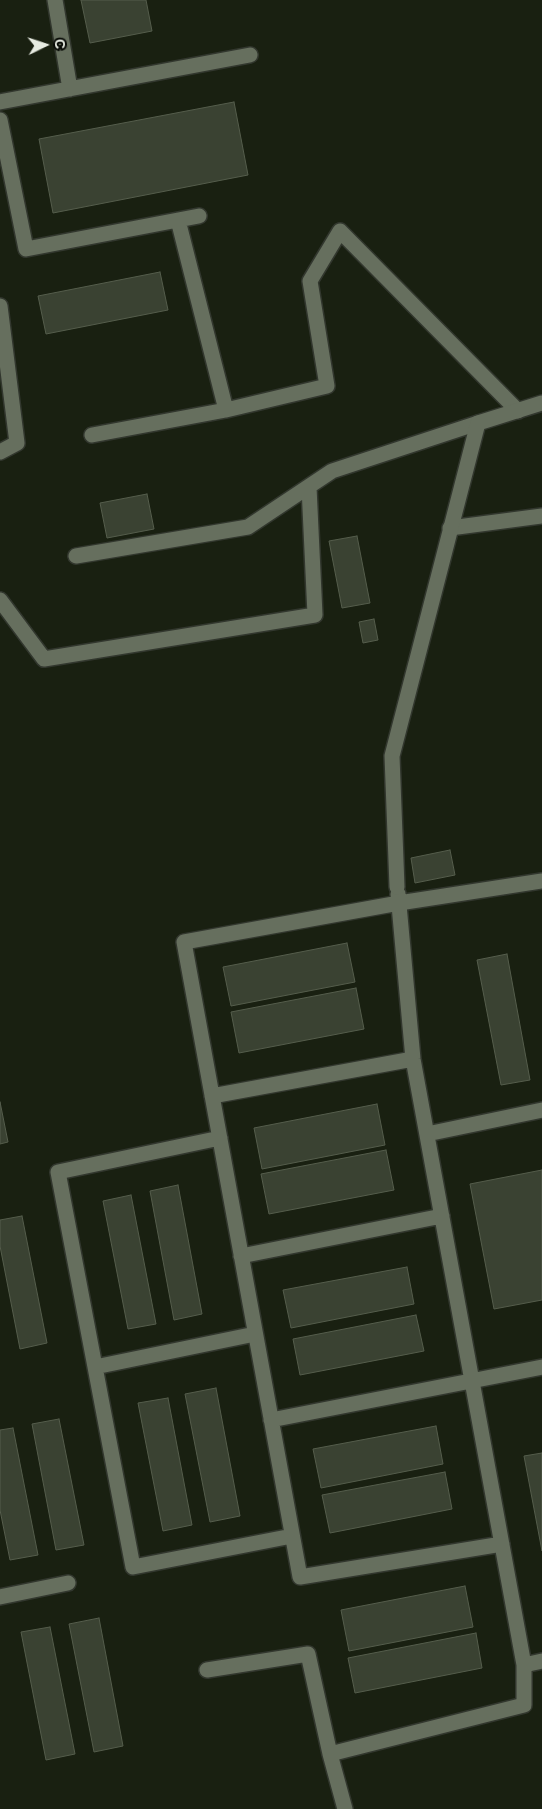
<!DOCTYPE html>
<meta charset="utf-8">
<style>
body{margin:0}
#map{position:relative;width:542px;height:1809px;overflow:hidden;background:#192011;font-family:Helvetica,sans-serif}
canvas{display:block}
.north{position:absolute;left:20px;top:20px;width:50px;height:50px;-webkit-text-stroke:4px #060904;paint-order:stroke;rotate:86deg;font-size:14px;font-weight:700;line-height:20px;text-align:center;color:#e7ece2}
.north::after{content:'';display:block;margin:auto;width:18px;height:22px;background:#e7ece2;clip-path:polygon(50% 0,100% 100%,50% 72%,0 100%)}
</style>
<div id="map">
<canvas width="542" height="1809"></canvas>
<div class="north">С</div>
</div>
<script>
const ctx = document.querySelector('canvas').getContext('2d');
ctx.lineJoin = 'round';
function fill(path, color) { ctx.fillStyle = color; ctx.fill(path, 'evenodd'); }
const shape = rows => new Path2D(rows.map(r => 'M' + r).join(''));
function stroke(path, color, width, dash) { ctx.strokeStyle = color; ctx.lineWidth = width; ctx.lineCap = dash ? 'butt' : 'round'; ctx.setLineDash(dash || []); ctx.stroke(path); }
const building = shape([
 [81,0,146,0,152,31,90,43,81,0],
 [234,102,248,175,53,213,39,139,234,102],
 [160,272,168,310,46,334,38,296,160,272],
 [147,494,154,529,107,538,100,503,147,494],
 [357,536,370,603,342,608,329,541,357,536],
 [374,619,378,640,363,643,359,622,374,619],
 [450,850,455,875,415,883,411,858,450,850],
 [347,943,355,982,231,1006,223,967,347,943],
 [507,954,530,1080,501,1085,477,960,507,954],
 [356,988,364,1029,239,1053,231,1012,356,988],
 [0,1102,8,1142,0,1144,0,1102],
 [377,1104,385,1145,262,1169,254,1128,377,1104],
 [386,1150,394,1190,269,1214,261,1174,386,1150],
 [542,1170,542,1300,494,1309,470,1184,542,1170],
 [178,1185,202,1314,174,1320,150,1191,178,1185],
 [131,1195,156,1324,128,1329,103,1201,131,1195],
 [22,1216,47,1343,20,1349,0,1246,0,1220,22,1216],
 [407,1267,414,1304,291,1328,283,1290,407,1267],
 [416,1315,424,1351,300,1375,293,1339,416,1315],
 [216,1388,240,1516,210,1522,185,1394,216,1388],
 [168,1398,192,1525,163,1531,138,1403,168,1398],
 [59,1419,84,1545,56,1550,32,1424,59,1419],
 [436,1426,443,1464,321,1488,313,1449,436,1426],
 [13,1428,38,1555,10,1560,0,1510,0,1430,13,1428],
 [542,1453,542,1551,524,1456,542,1453],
 [445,1472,452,1509,330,1533,322,1495,445,1472],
 [465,1586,473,1627,349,1651,341,1610,465,1586],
 [99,1618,123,1746,94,1752,69,1624,99,1618],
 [50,1627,75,1754,46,1760,21,1632,50,1627],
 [476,1633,482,1668,355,1693,348,1658,476,1633]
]);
fill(building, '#3a4232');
stroke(building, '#555d4c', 1);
const lane = shape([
 [55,0,70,89],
 [0,102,250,55],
 [0,120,26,249,199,216],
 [178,220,226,410],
 [0,306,17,443,0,452],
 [92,435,226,410,327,386,310,281,340,231,518,411],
 [450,528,542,516],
 [76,556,248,527,332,471,478,423],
 [0,600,44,659,315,615,309,487],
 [398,894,413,1059,524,1665],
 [212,1096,413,1059],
 [427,1134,542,1110],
 [220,1138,58,1172,133,1567,292,1536],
 [241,1256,442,1216],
 [95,1367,255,1334],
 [271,1420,542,1367],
 [502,1544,300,1577,184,942,399,903,542,881],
 [0,1597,68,1583],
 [207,1670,308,1654,330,1754,345,1809],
 [330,1754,524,1705,524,1665,542,1661]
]);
const street = shape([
 [397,887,392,756,478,423,542,403]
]);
stroke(lane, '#32372e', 18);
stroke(street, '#32372e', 18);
stroke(lane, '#666f5e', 15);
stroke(street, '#666f5e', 15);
</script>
